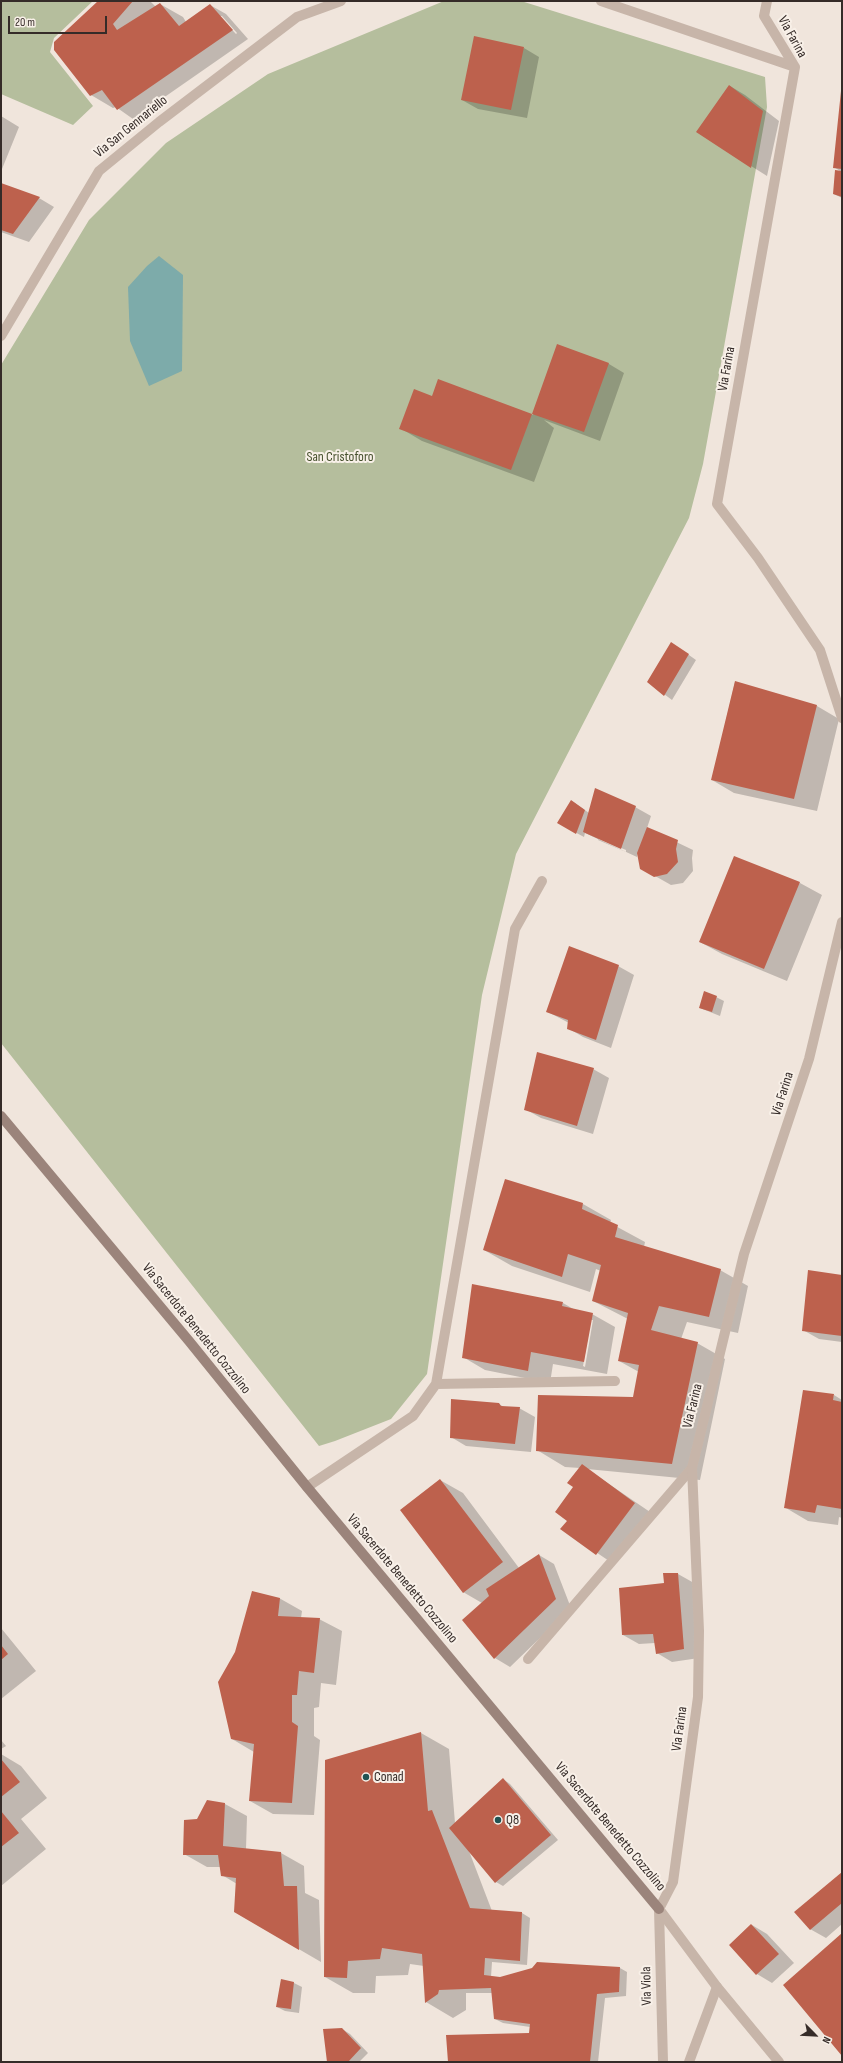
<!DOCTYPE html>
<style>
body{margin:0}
#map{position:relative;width:843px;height:2063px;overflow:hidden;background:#f0e5dc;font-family:"Sofia Sans Condensed",sans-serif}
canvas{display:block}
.frame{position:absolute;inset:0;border:2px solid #352b28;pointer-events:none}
.north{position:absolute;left:795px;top:2015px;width:40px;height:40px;-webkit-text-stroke:3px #f8f0e8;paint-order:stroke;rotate:114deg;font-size:11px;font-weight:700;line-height:16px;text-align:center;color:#352b28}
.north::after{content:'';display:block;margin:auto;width:14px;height:18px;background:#352b28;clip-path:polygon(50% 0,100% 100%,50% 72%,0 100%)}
.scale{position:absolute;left:8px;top:16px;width:99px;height:18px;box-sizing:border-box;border:2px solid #352b28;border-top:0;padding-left:5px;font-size:12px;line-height:14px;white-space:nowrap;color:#352b28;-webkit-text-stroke:3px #f8f0e8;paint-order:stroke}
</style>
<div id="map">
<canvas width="843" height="2063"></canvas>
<div class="frame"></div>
<div class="north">N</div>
<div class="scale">20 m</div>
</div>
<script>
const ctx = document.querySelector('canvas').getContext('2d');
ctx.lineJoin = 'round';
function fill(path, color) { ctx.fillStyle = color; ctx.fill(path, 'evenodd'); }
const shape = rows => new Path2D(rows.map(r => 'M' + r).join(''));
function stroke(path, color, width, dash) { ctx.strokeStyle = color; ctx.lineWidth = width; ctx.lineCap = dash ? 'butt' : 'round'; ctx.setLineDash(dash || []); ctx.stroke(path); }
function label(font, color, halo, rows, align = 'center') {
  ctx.font = font + ' "Sofia Sans Condensed",sans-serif'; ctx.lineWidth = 4; ctx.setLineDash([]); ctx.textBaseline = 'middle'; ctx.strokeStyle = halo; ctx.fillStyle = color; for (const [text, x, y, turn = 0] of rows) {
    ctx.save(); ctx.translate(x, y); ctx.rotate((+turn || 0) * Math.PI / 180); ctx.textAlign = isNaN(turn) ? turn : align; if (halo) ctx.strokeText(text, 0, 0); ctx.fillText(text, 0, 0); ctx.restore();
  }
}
fill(shape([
 [1,1,93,1,54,38,50,52,93,106,73,125,1,94],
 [444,1,521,1,765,77,767,107,703,464,689,518,516,854,482,995,427,1374,391,1419,335,1441,319,1446,1,1043,1,365,89,220,166,143,268,74]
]), '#b5be9d');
fill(shape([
 [159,256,183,275,182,371,149,386,130,341,128,287,147,266]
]), '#7dabaa');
fill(shape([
 [99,1,150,1,156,7,160,4,183,17,186,22,210,5,226,14,248,39,133,119,116,107,113,108,91,95],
 [219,16,222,16,237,33,236,34],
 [524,48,539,57,527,118,478,109,462,100],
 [730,86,745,95,779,121,767,176,697,132],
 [842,91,842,198,834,194,840,171,834,167],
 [1,116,19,127,2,169,1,169],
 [1,184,39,198,54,207,29,242,1,232],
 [558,345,609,364,624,373,600,441,544,420,554,428,534,482,422,441,400,428,433,397,439,381,533,415],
 [679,648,696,660,672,700,648,682],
 [735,682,817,706,839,719,817,811,734,793,712,780],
 [572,801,589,813,635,807,651,816,647,828,693,850,692,858,693,871,683,883,671,885,641,868,638,853,637,857,585,833,584,837,558,823],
 [598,838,626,850,626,852,598,840],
 [800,883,822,895,787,981,722,954,700,942],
 [618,966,634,975,611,1048,583,1037,568,1028,569,1023,548,1012],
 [716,997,724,1001,720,1016,700,1008],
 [593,1069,609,1078,593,1134,541,1118,525,1109],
 [583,1204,611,1220,610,1223,645,1242,644,1247,720,1270,748,1286,738,1333,687,1322,681,1339,697,1343,725,1359,700,1480,587,1469,650,1512,612,1563,562,1529,568,1520,580,1468,565,1467,537,1450,634,1398,639,1372,619,1361,628,1319,593,1301,601,1271,596,1269,590,1292,512,1266,484,1250],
 [842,1276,842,1342,819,1339,803,1330],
 [563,1303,575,1310,592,1314,615,1327,607,1374,553,1364,550,1383,485,1370,463,1357],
 [591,1320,593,1320,585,1367,583,1366],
 [834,1395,842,1400,842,1518,839,1517,838,1525,808,1521,786,1508],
 [499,1404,504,1407,519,1408,535,1417,531,1452,466,1446,451,1437],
 [440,1480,463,1493,519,1568,539,1555,554,1564,571,1608,510,1667,495,1658,463,1620,482,1603,463,1592],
 [678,1574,694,1583,699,1658,672,1662,657,1653,655,1643,639,1644,623,1635,666,1584],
 [279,1598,302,1611,301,1618,319,1619,342,1631,336,1685,321,1683,319,1707,314,1708,314,1736,320,1740,314,1815,273,1814,250,1801,254,1752,232,1739],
 [1,1628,36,1671,1,1699],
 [421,1733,449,1749,455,1823,503,1779,510,1784,558,1840,503,1886,496,1882,469,1851,492,1911,522,1913,530,1918,527,1965,492,1962,491,1977,500,1978,620,1968,627,1972,626,1996,605,1998,598,2062,449,2062,530,2034,530,2027,503,2023,495,2019,492,1993,466,1993,466,2010,453,2018,426,2002,424,1966,410,1964,408,1975,376,1976,375,1993,353,1993,325,1977],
 [1,1740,6,1746,1,1749],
 [1,1754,21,1766,47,1798,21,1819,46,1849,1,1886],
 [225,1804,247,1816,246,1849,281,1853,304,1866,305,1893,319,1900,321,1962,235,1912,237,1884,222,1875,221,1867,207,1867,184,1854,198,1820],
 [842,1873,842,1924,826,1938,810,1929],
 [752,1925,767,1934,794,1963,772,1983,757,1974],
 [281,1981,294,1983,302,1987,299,2013,285,2011,277,2007],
 [342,2029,350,2034,368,2053,359,2062,328,2062]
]), '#0003');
fill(shape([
 [98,1,133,1,113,24,117,30,160,3,179,26,210,4,233,30,117,110,102,90,90,96,54,50,54,42],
 [474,36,524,47,511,110,461,100],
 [729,85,763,111,751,168,696,132],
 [841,91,842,91,842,169,833,168],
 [835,170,842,171,842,197,833,194],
 [1,183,40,197,13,234,1,230],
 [557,344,609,363,584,432,532,414],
 [438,379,532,414,511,470,399,429,414,389,432,396],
 [671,642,689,654,664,696,647,682],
 [735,681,817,705,794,799,711,780],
 [595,788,636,806,621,849,583,832],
 [571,800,585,810,576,834,557,823],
 [647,827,678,840,676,849,678,862,667,874,654,877,640,869,637,853],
 [734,856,800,882,764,969,699,942],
 [569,946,619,965,596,1040,567,1029,568,1020,546,1012],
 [704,991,717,996,712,1012,699,1008],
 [537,1052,594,1068,577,1126,524,1110],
 [505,1179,583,1203,582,1209,618,1225,615,1237,721,1269,709,1317,659,1306,651,1330,698,1342,672,1464,536,1451,538,1395,633,1397,639,1365,618,1361,628,1313,592,1301,601,1265,568,1254,562,1277,483,1250],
 [808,1270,842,1275,842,1336,802,1331],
 [472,1284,563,1302,562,1306,593,1313,584,1362,531,1352,528,1371,462,1358],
 [803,1390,834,1394,833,1400,842,1402,842,1509,817,1505,815,1513,784,1508],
 [451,1399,499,1403,501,1406,520,1407,515,1444,450,1438],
 [582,1464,635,1503,596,1555,560,1529,567,1521,555,1512,573,1487,567,1483],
 [440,1479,503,1562,463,1593,400,1510],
 [539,1554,556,1599,494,1659,462,1620,489,1596,486,1589],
 [663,1573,678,1573,684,1649,656,1654,653,1634,622,1635,619,1588,664,1583],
 [252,1591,280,1598,278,1616,320,1618,314,1673,299,1671,297,1695,292,1695,292,1722,298,1726,292,1803,249,1801,254,1744,231,1739,218,1682,235,1652],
 [1,1645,8,1654,1,1660],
 [421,1732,428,1811,432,1810,470,1908,522,1912,520,1961,485,1958,484,1975,500,1977,532,1968,537,1962,620,1967,619,1992,597,1994,590,2062,448,2062,446,2035,529,2033,530,2024,494,2019,491,1988,439,1990,438,1994,425,2003,422,1954,382,1948,380,1959,348,1961,347,1978,324,1977,325,1760],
 [1,1759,20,1782,1,1797],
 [503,1778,551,1835,495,1883,449,1828],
 [207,1800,225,1803,223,1846,281,1852,284,1886,297,1886,299,1950,234,1912,236,1878,221,1876,218,1855,183,1855,184,1820,197,1819],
 [1,1811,19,1833,1,1847],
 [842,1872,842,1903,810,1930,794,1912],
 [751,1924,779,1954,756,1975,729,1945],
 [842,1933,842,2056,783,1985],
 [281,1979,294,1982,291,2009,276,2007],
 [342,2028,361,2048,348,2062,327,2062,323,2029]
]), '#bd614d');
stroke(shape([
 [436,1384,615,1381],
 [307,1487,413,1416,436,1384,515,929,542,881],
 [528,1659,692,1468]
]), '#c7b5a9', 10);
stroke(shape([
 [601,1,795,67],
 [767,1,764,16,795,67,717,504,758,558,820,650,842,718],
 [1,336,99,171,159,122,297,17,341,1],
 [663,2062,659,1909,673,1882,698,1697,699,1631,692,1468,744,1254,809,1059,842,922],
 [689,2062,717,1987]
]), '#c7b5a9', 10);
stroke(shape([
 [659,1909,717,1987,779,2062]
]), '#c7b5a9', 10);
stroke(shape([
 [1,1116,189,1341,307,1487,659,1909]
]), '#9b847b', 10);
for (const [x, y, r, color] of [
 [366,1777,4,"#215353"],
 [498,1820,4,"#215353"]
]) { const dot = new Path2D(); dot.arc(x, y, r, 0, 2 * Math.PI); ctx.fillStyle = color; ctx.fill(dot); stroke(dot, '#f8f0e8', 1.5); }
label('14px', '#352b28', '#f8f0e8', [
 ["Via Farina",792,37,61],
 ["Via San Gennariello",131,127,-39],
 ["Via Farina",727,369,-80],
 ["Via Farina",783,1094,-72],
 ["Via Sacerdote Benedetto Cozzolino",196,1329,51],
 ["Via Farina",693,1406,-76],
 ["Via Sacerdote Benedetto Cozzolino",402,1579,50],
 ["Via Farina",680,1729,-82],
 ["Via Sacerdote Benedetto Cozzolino",610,1827,50],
 ["Via Viola",647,1986,-91]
]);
label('14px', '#47512e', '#f8f0e8', [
 ["San Cristoforo",340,457]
]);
label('14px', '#352b28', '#f8f0e8', [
 ["Conad",374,1777],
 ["Q8",506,1820]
], 'left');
</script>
